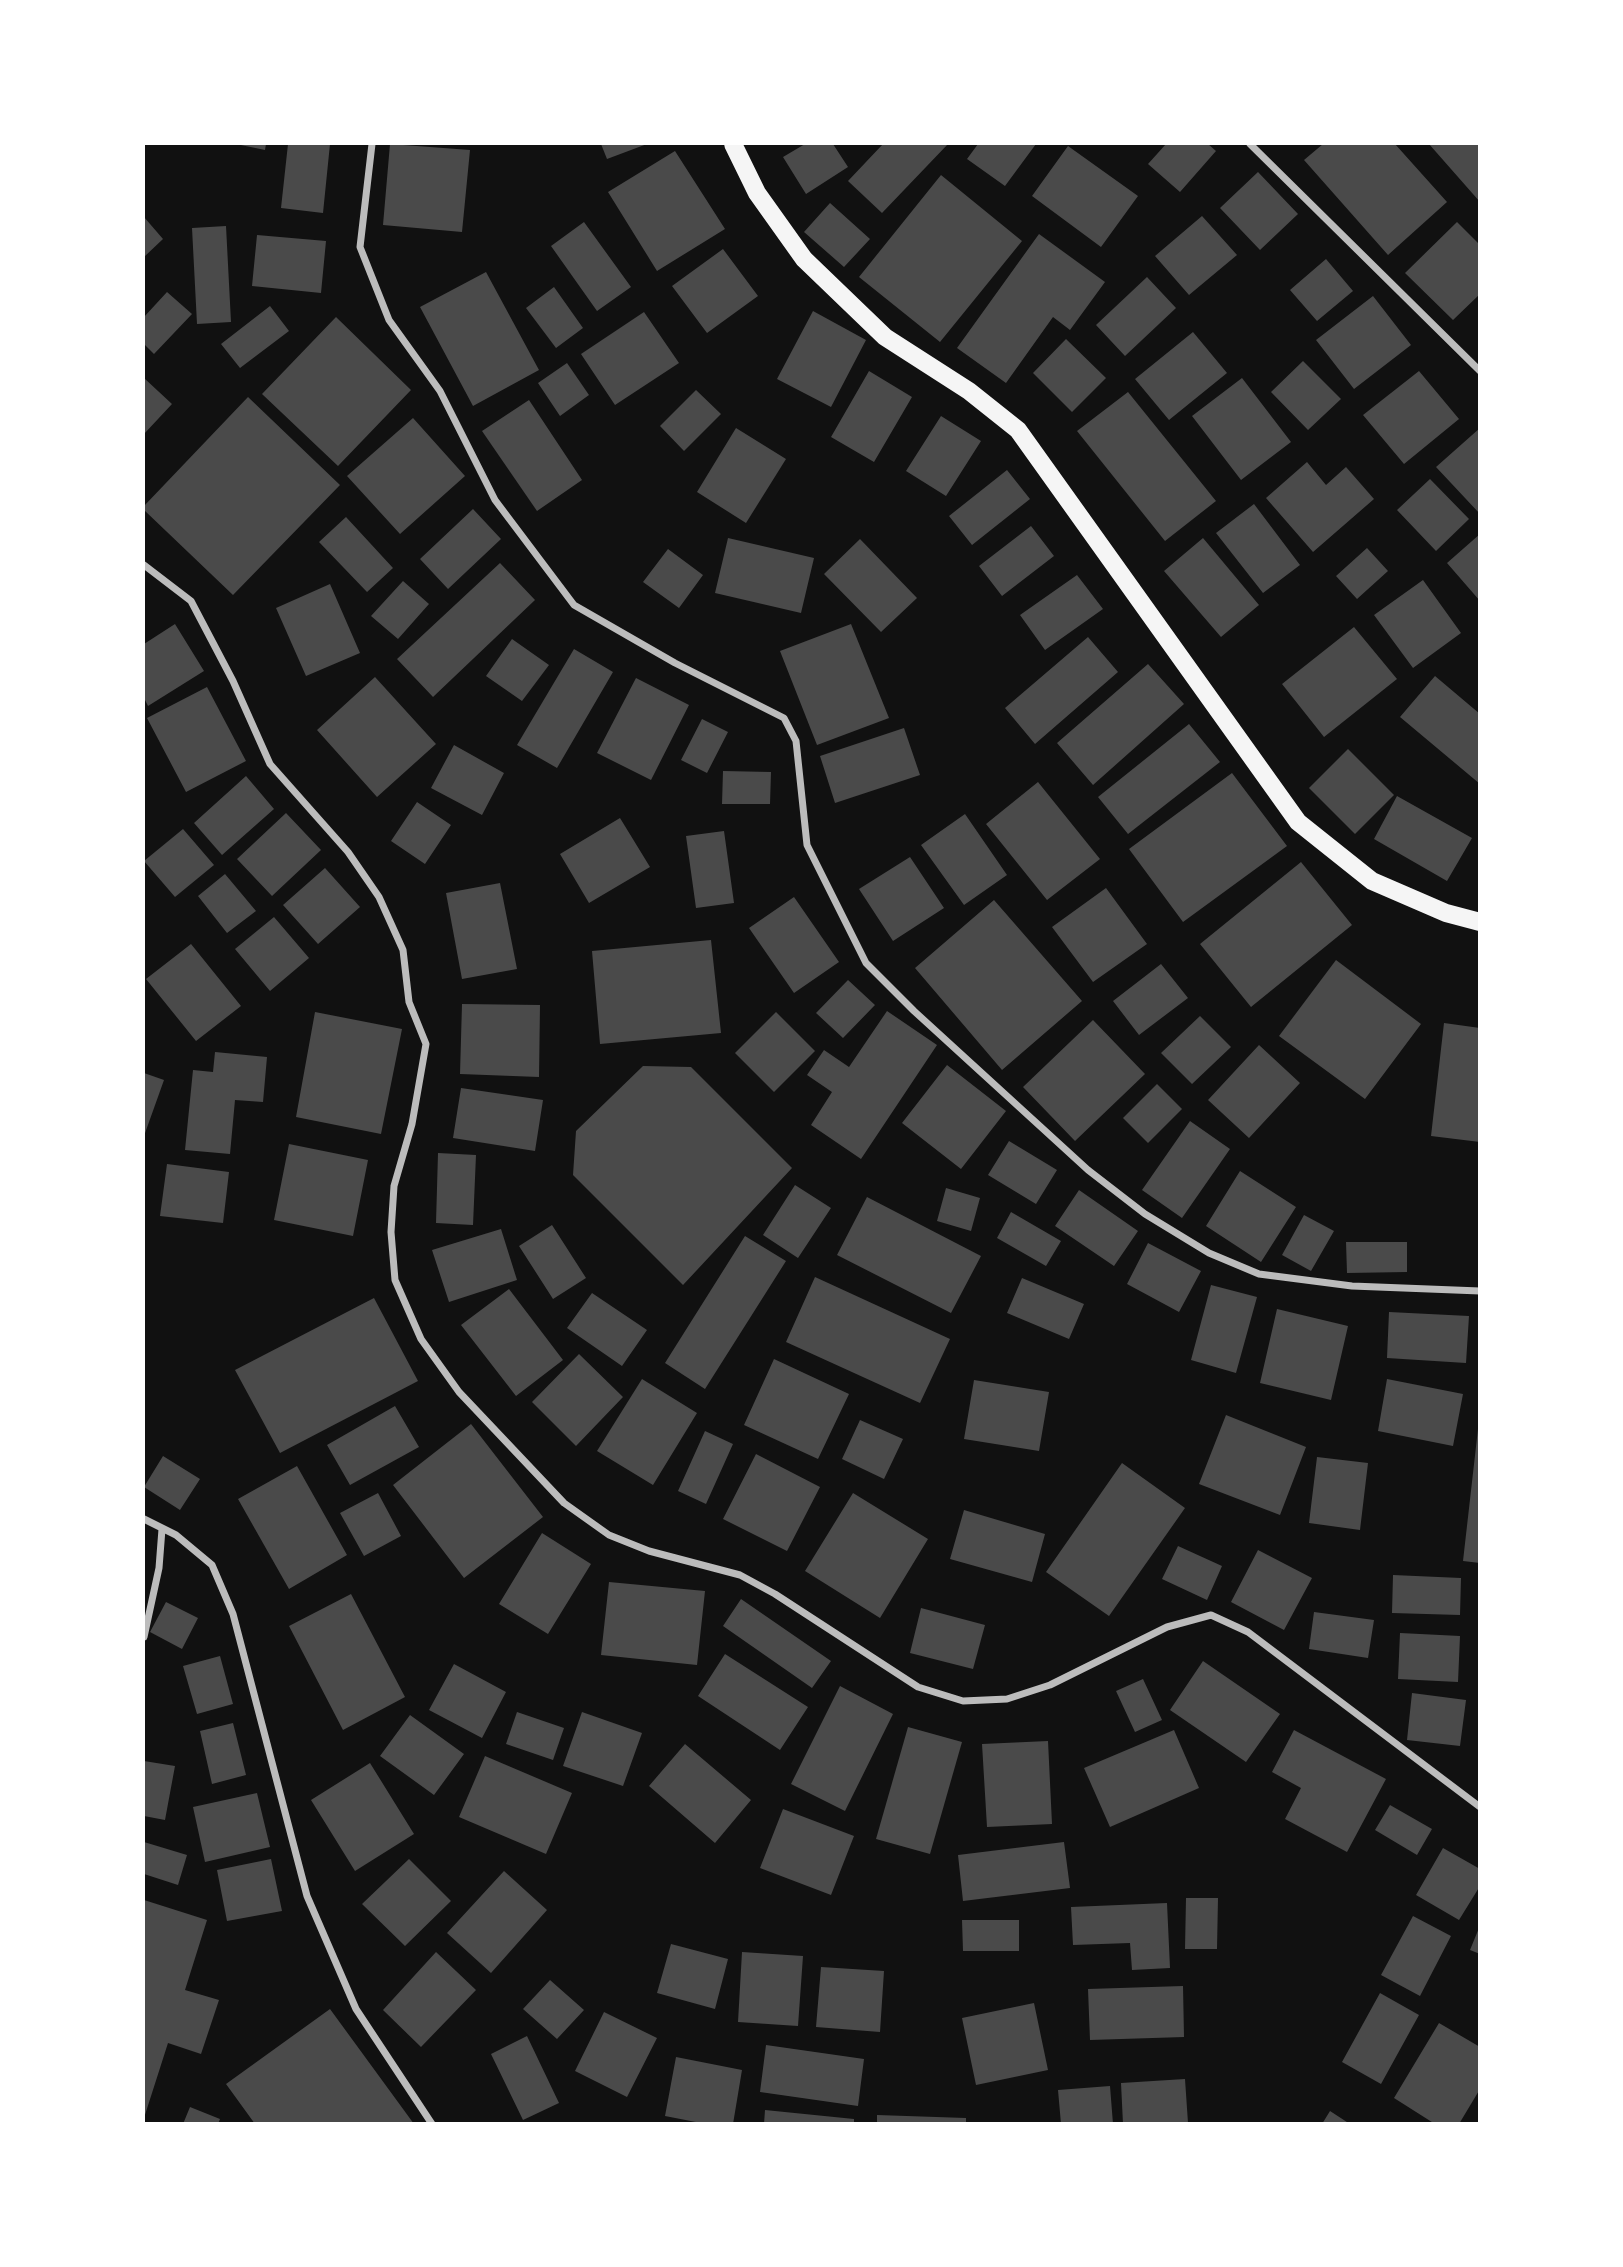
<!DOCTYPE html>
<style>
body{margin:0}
#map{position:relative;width:1623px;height:2267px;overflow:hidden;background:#111;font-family:Roboto,sans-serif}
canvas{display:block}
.frame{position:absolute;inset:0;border:145px solid #fff;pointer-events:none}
</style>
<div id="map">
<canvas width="1623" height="2267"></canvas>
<div class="frame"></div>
</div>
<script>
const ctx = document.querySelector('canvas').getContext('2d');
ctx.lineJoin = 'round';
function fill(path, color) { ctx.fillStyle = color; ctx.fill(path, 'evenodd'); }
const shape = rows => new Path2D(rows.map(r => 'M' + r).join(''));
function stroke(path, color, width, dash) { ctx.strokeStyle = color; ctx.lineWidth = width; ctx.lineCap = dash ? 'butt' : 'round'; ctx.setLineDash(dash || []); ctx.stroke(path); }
fill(shape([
 [236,144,266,144,265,150],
 [288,144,330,144,323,213,281,208],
 [390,144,470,150,462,232,383,225],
 [601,144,647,144,607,159],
 [805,144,833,144,848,167,806,194,783,157],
 [883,144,948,144,882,213,848,181],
 [978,144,1036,144,1005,186,967,159],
 [1166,144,1208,144,1216,151,1180,192,1148,164],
 [1323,144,1395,144,1447,202,1388,255,1304,160],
 [1429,144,1480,144,1480,202],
 [1068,146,1138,196,1101,247,1032,196],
 [675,151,725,229,657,271,608,192],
 [1258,172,1298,214,1260,250,1220,208],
 [941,175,1022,241,940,342,859,277],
 [830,203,870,239,844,267,804,232],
 [1202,216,1237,255,1189,295,1155,256],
 [144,217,163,239,144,257],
 [584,222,631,287,597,311,551,246],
 [1457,222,1480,245,1480,294,1453,320,1405,273],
 [226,226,231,322,197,324,192,228],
 [1039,234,1105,282,1070,330,1053,317,1006,383,957,348],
 [257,235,326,241,321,293,252,286],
 [723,249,758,296,707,333,672,286],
 [1326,259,1353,291,1317,321,1290,290],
 [486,272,539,370,473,406,420,307],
 [1147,277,1176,308,1125,356,1096,325],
 [554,287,583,328,556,348,526,308],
 [167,292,192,314,154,354,144,344,144,317],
 [1373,296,1411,345,1354,389,1316,340],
 [270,306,289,331,240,368,221,344],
 [813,311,866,340,831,407,777,379],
 [644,312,679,363,615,405,581,354],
 [336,317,411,390,338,466,262,394],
 [1193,332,1227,373,1169,420,1135,379],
 [1066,339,1106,378,1072,412,1033,373],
 [1303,361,1341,399,1308,430,1271,392],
 [567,363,589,395,560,416,538,383],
 [869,371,912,397,874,462,831,437],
 [1419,371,1459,419,1404,464,1363,415],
 [144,378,172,404,144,434],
 [1242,378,1291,442,1241,480,1192,416],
 [696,390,721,414,684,451,660,426],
 [1128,392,1216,501,1165,541,1077,431],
 [248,397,340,485,233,595,144,510,144,506],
 [529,400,582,480,537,511,482,431],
 [941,416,981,441,946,496,906,471],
 [413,418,465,476,400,534,347,476],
 [736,428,786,459,746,523,697,492],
 [1480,428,1480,514,1436,467],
 [1307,462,1326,485,1346,467,1374,499,1313,552,1266,498],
 [1007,470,1030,499,972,545,949,516],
 [1430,479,1469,519,1436,551,1397,510],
 [1254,504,1300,565,1263,593,1216,533],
 [473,509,501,539,448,589,420,559],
 [346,517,393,568,367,592,319,542],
 [1031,526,1054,556,1002,596,979,566],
 [1480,534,1480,601,1447,563],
 [728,538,814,558,801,613,715,593],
 [1203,538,1259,605,1221,637,1164,571],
 [860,539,917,598,881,632,824,574],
 [1367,548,1388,571,1357,599,1336,576],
 [668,549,703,575,679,608,643,582],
 [500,563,535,600,433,697,397,659],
 [1077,575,1103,609,1045,650,1020,615],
 [1423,580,1461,633,1413,668,1374,615],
 [403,581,429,604,398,639,371,616],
 [330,584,360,653,306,676,276,608],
 [175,624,204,671,148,706,144,698,144,644],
 [851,624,889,718,817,745,780,651],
 [1354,627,1397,679,1324,737,1282,684],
 [1088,637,1118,672,1035,744,1005,708],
 [512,639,549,665,522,701,486,676],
 [574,649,613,672,557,768,517,745],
 [1148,664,1184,704,1093,785,1057,743],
 [1435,676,1480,714,1480,784,1400,717],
 [375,677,436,744,377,797,317,730],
 [636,678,689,705,651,780,597,753],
 [207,687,246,761,186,792,147,718],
 [702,719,728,732,707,773,681,760],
 [1189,724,1220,762,1128,834,1098,797],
 [904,728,920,775,835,803,820,756],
 [454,745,504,773,482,815,431,788],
 [1348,749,1394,795,1355,834,1309,788],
 [723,771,771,772,770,804,722,804],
 [1232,773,1287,846,1183,922,1129,849],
 [246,776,274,809,222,855,194,823],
 [1038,782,1100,859,1047,900,986,824],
 [1397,796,1472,838,1447,881,1374,839],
 [417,802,451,825,425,864,391,841],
 [286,813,321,850,272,896,237,859],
 [965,814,1007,875,964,905,921,845],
 [620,818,650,867,589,903,560,854],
 [183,829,214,865,175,897,144,861],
 [724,831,734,903,696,908,686,836],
 [910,857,944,908,893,941,859,889],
 [1301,862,1352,925,1251,1007,1200,944],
 [325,868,360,907,318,944,283,905],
 [225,874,256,911,227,933,198,896],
 [500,883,517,969,462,979,446,893],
 [1106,888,1147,944,1093,982,1052,927],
 [794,897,839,962,794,993,749,928],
 [994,900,1082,1001,1002,1070,915,968],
 [274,917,309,958,270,991,235,949],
 [711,940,721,1033,600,1044,592,951],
 [191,944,241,1006,196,1041,146,979],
 [1336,960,1421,1024,1365,1099,1279,1036],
 [1161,964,1188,998,1139,1035,1113,1001],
 [848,980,875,1005,843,1038,816,1013],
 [462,1004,540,1005,539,1077,460,1074],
 [887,1011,937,1045,861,1159,811,1125,832,1092,807,1075,824,1050,849,1067],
 [315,1012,402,1029,381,1134,296,1117],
 [776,1012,815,1051,774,1092,735,1053],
 [1200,1016,1231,1047,1192,1084,1161,1053],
 [1093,1020,1145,1074,1075,1141,1023,1087],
 [1444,1023,1480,1028,1480,1142,1431,1136],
 [1259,1045,1300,1083,1249,1138,1208,1100],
 [215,1052,267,1057,263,1102,235,1100,230,1154,185,1150,193,1070,213,1072],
 [947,1065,1006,1111,961,1169,902,1123],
 [643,1066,691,1067,792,1168,683,1285,573,1175,576,1131],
 [144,1073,164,1080,144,1136],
 [1157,1084,1182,1109,1148,1143,1123,1118],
 [461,1088,543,1100,535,1151,453,1138],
 [1190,1121,1230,1149,1182,1218,1142,1190],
 [1009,1141,1057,1170,1036,1204,988,1175],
 [289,1144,368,1160,353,1236,274,1220],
 [438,1153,476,1155,473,1225,436,1223],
 [167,1164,229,1172,223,1223,160,1216],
 [1240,1171,1296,1207,1261,1262,1206,1226],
 [795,1185,831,1208,798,1258,763,1235],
 [946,1188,980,1198,971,1231,937,1221],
 [1079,1190,1138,1231,1114,1266,1055,1226],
 [867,1197,981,1256,951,1313,837,1255],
 [1011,1212,1061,1241,1046,1266,997,1238],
 [1304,1215,1334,1231,1311,1271,1282,1255],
 [552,1225,586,1278,553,1299,519,1246],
 [501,1229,517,1280,449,1302,432,1250],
 [745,1236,786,1261,705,1389,665,1363],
 [1346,1242,1407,1242,1407,1272,1347,1273],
 [1148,1243,1201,1271,1179,1312,1127,1284],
 [815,1277,950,1339,920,1403,786,1342],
 [1022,1278,1084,1304,1069,1339,1007,1313],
 [1211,1285,1257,1297,1236,1373,1191,1360],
 [509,1289,563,1360,516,1396,461,1325],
 [592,1293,647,1330,622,1366,567,1328],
 [374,1298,418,1381,280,1453,235,1370],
 [1277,1309,1348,1326,1331,1400,1260,1383],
 [1389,1312,1469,1316,1466,1363,1387,1358],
 [579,1354,623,1397,576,1446,532,1402],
 [774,1359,849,1394,818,1459,744,1425],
 [642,1379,697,1413,653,1485,597,1451],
 [1387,1379,1463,1394,1453,1446,1378,1431],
 [974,1380,1049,1392,1039,1451,964,1439],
 [395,1406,419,1447,350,1485,327,1445],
 [1226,1415,1306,1447,1280,1515,1199,1484],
 [860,1420,903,1439,884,1479,842,1459],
 [471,1424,543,1517,464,1578,393,1485],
 [1478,1429,1480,1429,1480,1563,1463,1561],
 [705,1431,733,1444,706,1504,678,1491],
 [756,1454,820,1487,787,1551,723,1519],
 [163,1456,200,1479,180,1510,144,1487],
 [1317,1457,1368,1463,1360,1530,1309,1523],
 [1122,1463,1185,1508,1109,1616,1046,1572],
 [297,1466,347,1555,289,1589,238,1499],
 [378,1493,401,1536,364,1556,340,1513],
 [853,1493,928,1539,880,1618,805,1571],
 [964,1510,1045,1534,1032,1582,950,1559],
 [542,1533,591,1564,548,1634,499,1604],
 [1178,1546,1222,1566,1207,1600,1162,1579],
 [1258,1550,1312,1578,1284,1630,1231,1602],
 [1393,1575,1461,1578,1460,1615,1392,1613],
 [609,1582,705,1591,697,1665,601,1655],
 [351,1594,405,1697,343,1730,289,1626],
 [741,1599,831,1661,812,1688,723,1626],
 [166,1602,198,1618,182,1649,150,1632],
 [921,1608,985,1625,973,1669,910,1653],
 [1314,1612,1374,1620,1368,1658,1309,1649],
 [1400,1633,1460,1636,1458,1682,1398,1679],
 [725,1654,808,1707,780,1750,698,1696],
 [220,1656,233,1704,197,1714,183,1666],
 [1203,1661,1280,1714,1246,1762,1170,1710],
 [454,1664,506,1692,482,1738,429,1710],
 [1143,1679,1162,1720,1135,1732,1116,1691],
 [840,1686,893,1714,845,1811,791,1784],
 [1412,1693,1466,1700,1460,1746,1407,1740],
 [517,1712,564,1728,553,1760,506,1744],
 [582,1712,642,1733,623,1786,563,1766],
 [410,1715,464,1754,434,1795,380,1756],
 [233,1723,246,1775,212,1784,200,1731],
 [908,1727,962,1742,930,1854,876,1839],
 [1174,1730,1199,1788,1110,1827,1084,1768],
 [1294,1730,1386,1779,1347,1852,1285,1819,1301,1788,1272,1772],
 [1048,1741,1052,1824,987,1827,982,1744],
 [685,1744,751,1800,715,1843,649,1786],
 [485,1756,572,1793,546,1854,459,1817],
 [144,1761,175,1766,165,1820,144,1816],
 [370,1763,414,1834,355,1871,311,1800],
 [257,1793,270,1847,205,1862,193,1807],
 [1390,1805,1432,1829,1417,1855,1375,1830],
 [783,1809,854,1836,831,1895,760,1868],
 [144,1842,187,1855,178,1885,144,1874],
 [1064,1842,1070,1888,963,1901,958,1855],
 [1443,1848,1480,1869,1480,1886,1459,1920,1416,1895],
 [271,1859,282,1911,227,1921,217,1870],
 [409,1859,451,1901,405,1946,362,1904],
 [504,1871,547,1910,491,1973,447,1933],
 [1186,1898,1218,1898,1217,1949,1185,1949],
 [144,1900,207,1920,185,1990,219,2000,201,2054,168,2043,144,2118],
 [1167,1903,1170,1968,1132,1970,1130,1943,1073,1945,1071,1907],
 [1413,1916,1451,1936,1420,1996,1381,1975],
 [962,1920,1019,1920,1019,1951,963,1951],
 [1479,1928,1480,1928,1480,1954,1470,1950],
 [671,1944,728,1959,715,2009,657,1993],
 [436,1952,476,1990,421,2047,383,2010],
 [742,1952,803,1956,798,2026,738,2022],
 [821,1967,884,1971,880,2032,816,2027],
 [550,1980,584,2010,557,2039,523,2009],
 [1183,1986,1184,2037,1090,2040,1088,1989],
 [1380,1993,1419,2015,1381,2084,1342,2062],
 [1034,2003,1048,2070,976,2085,962,2018],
 [330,2009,414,2124,255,2124,226,2084],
 [604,2012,657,2038,627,2097,575,2071],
 [1439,2023,1480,2047,1480,2089,1459,2124,1435,2124,1394,2098],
 [527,2036,559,2103,523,2120,491,2054],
 [766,2045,864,2059,858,2106,760,2092],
 [676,2057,742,2070,733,2124,706,2124,665,2116],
 [1185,2079,1188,2123,1123,2124,1121,2083],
 [1110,2086,1113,2124,1061,2124,1058,2090],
 [190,2107,220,2119,218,2124,183,2124],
 [765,2110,854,2119,854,2124,764,2124],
 [1330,2111,1350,2124,1322,2124],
 [877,2115,966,2118,966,2124,877,2124]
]), '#4a4a4a');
stroke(shape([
 [372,144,360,247,389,320,440,391,495,500,574,605,675,663,784,718,796,741,807,845,866,963,914,1011,1088,1170,1145,1214,1209,1253,1259,1274,1352,1286,1480,1291],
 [1250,144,1480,371],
 [144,565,191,601,233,681,270,764,348,852,379,897,403,950,409,1002,426,1044,412,1124,394,1186,391,1232,395,1280,421,1339,459,1392,564,1503,609,1535,649,1551,740,1575,775,1594,918,1687,963,1701,1007,1699,1050,1685,1167,1627,1211,1615,1248,1632,1480,1807],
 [144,1519,176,1535,212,1565,233,1614,307,1896,356,2009,432,2124],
 [144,1637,159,1568,162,1529]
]), '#bcbcbc', 7);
stroke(shape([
 [733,144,757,193,804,259,885,337,969,391,1018,430,1298,822,1372,881,1446,913,1480,922]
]), '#f5f5f5', 18);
</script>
